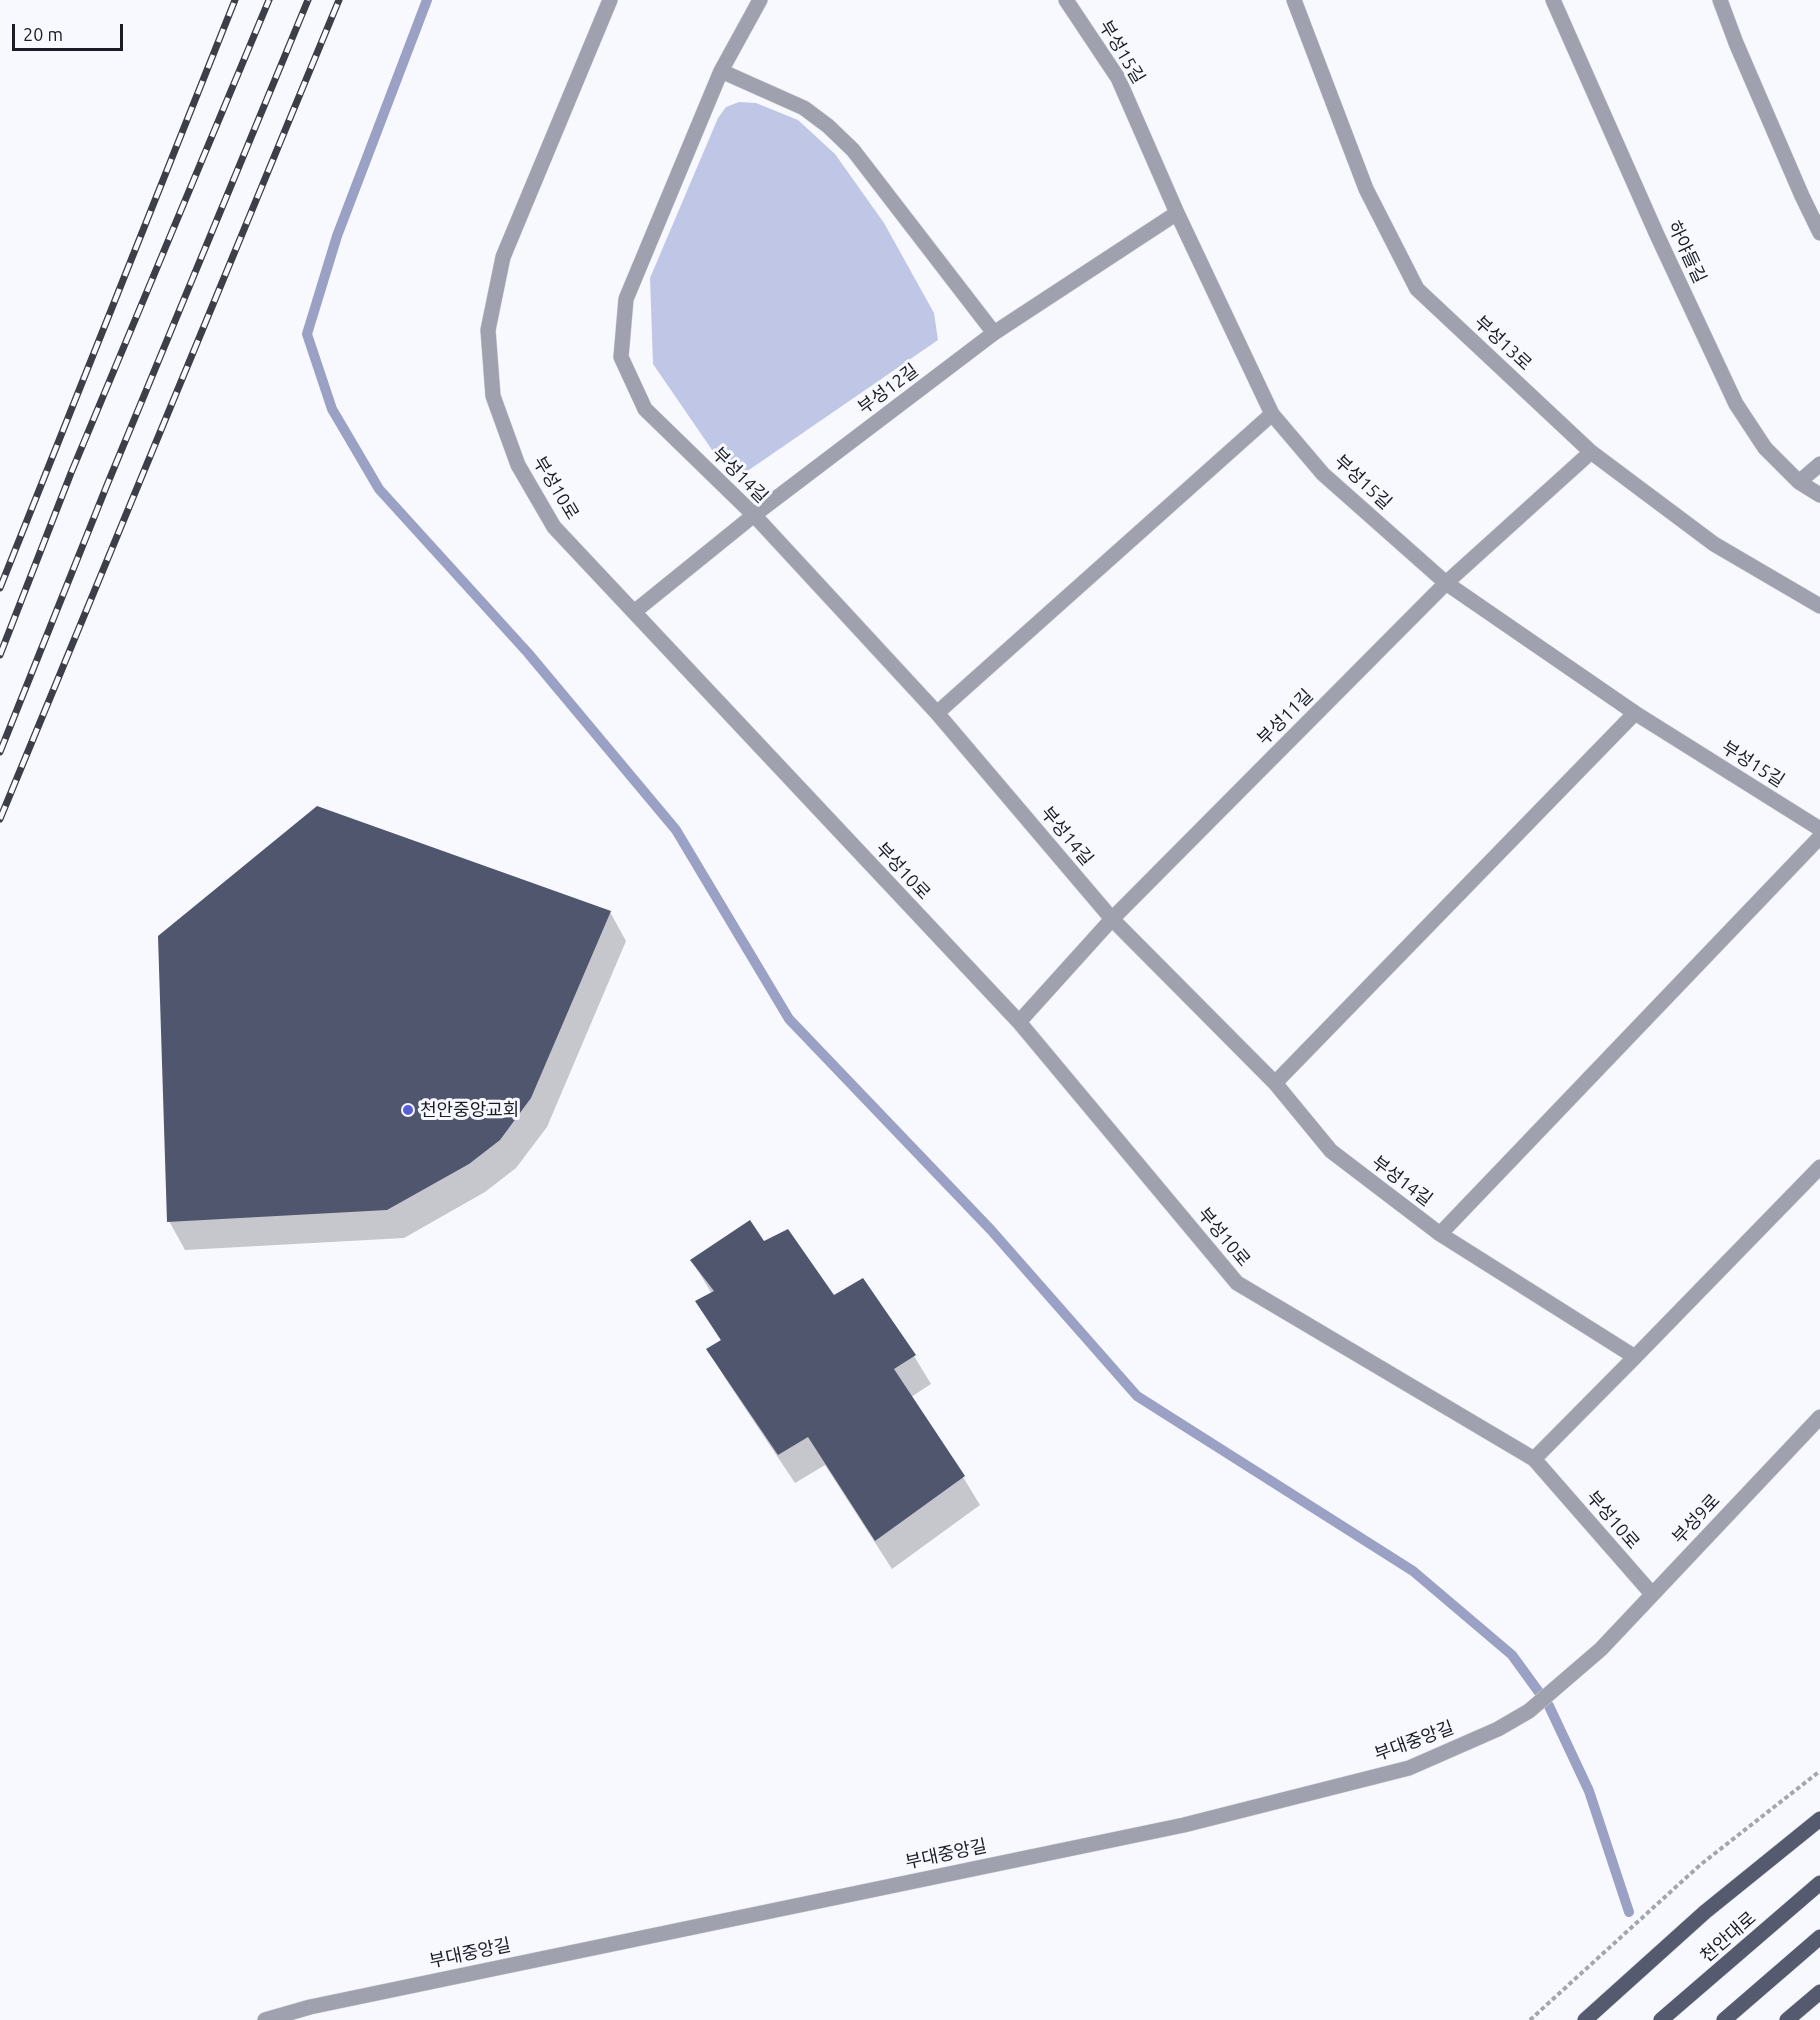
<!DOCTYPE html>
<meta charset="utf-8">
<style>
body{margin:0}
#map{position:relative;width:1820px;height:2020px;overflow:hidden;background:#f7f9ff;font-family:Ubuntu,sans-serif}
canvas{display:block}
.scale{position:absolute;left:12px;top:24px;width:111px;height:27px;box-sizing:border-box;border:3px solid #1a1c26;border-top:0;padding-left:8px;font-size:18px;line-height:21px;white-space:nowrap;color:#1a1c26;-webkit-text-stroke:4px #f7f9ff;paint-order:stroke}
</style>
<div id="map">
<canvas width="1820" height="2020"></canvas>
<div class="scale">20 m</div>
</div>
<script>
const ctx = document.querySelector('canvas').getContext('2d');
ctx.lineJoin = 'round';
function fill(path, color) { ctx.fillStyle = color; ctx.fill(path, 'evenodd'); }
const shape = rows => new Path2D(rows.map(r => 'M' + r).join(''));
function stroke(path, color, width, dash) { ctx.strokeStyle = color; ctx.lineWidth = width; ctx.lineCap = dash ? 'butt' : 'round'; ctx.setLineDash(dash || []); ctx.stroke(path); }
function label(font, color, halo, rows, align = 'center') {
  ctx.font = font + ' Ubuntu,"Noto Sans KR",sans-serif'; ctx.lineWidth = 6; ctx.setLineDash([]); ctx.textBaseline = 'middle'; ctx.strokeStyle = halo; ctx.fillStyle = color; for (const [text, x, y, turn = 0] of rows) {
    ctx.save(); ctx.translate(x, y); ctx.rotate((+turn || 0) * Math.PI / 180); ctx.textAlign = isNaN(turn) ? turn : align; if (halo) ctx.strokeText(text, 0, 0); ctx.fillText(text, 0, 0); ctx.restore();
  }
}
fill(shape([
 [739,102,756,103,798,120,835,154,884,223,934,313,938,340,746,472,721,463,653,364,650,278,718,118,726,107]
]), '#c0c6e6');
fill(shape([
 [610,912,626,941,547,1127,516,1168,485,1192,404,1238,185,1250,169,1221],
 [764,1243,914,1356,931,1384,911,1397,963,1477,980,1505,892,1569,825,1465,795,1483,725,1378,708,1349,721,1341,697,1302,712,1294,692,1261]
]), '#0003');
stroke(shape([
 [427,0,337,236,307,334,332,409,379,489,528,653,676,830,789,1019,991,1230,1137,1396,1413,1571,1512,1655,1549,1706,1589,1791,1629,1912]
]), '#9aa1c4', 10);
fill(shape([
 [317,806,611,911,531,1098,500,1140,469,1164,387,1210,167,1222,158,936],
 [750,1220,764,1241,788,1229,834,1295,863,1278,916,1355,894,1369,965,1476,875,1541,808,1437,778,1455,706,1349,721,1340,695,1301,714,1291,690,1260]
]), '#51566f');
const minor = shape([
 [610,0,503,257,488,330,493,396,518,465,554,527,1019,1022,1237,1283,1534,1459,1652,1594],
 [760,0,721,71,626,299,621,357,645,409,754,515,937,713,1112,919,1275,1083,1331,1151,1440,1234,1635,1357,1820,1167],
 [1066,0,1118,78,1177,213,1272,414,1323,474,1446,583,1635,713,1820,829],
 [1294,0,1366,189,1417,289,1591,452,1714,544,1820,606],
 [1553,0,1657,235,1736,404,1765,448,1799,482,1820,495],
 [1720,0,1736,43,1802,196,1820,233],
 [721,71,804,108,828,126,853,150,994,333],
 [1799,482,1820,464],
 [634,612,754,515,994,333,1177,213],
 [937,713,1272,414],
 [1019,1022,1112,919,1446,583,1591,452],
 [1275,1083,1635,713],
 [1440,1234,1820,837],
 [1534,1459,1635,1357],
 [265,2020,310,2007,1184,1825,1409,1768,1498,1729,1529,1711,1601,1649,1820,1417]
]);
const major = shape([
 [1585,2020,1705,1912,1820,1819],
 [1661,2020,1820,1883],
 [1724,2020,1820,1937],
 [1787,2020,1820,1992]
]);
stroke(minor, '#d4d6dc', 16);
stroke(major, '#d4d6dc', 16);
stroke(shape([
 [1530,2020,1700,1865,1820,1771]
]), '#a4a6ae', 4, [4.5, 3]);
stroke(minor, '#9fa1ae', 15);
stroke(major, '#565a6f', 15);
const rail = shape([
 [0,588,235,0],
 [0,655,71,473,269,0],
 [0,752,107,485,308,0],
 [0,819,339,0]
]);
stroke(rail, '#3d3f48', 7);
stroke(rail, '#f7f9ff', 4.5, [14]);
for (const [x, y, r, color] of [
 [408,1110,6,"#595dd5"]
]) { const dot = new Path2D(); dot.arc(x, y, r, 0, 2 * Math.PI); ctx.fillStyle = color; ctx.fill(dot); stroke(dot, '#f7f9ff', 2); }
label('18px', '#1a1c26', '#f7f9ff', [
 ["부성15길",1122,52,59],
 ["하야들길",1687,252,65],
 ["부성13로",1503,343,43],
 ["부성12길",888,389,-37],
 ["부성14길",740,475,45],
 ["부성15길",1363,482,43],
 ["부성10로",556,488,59],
 ["부성11길",1285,717,-45],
 ["부성15길",1753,764,32],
 ["부성14길",1067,836,50],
 ["부성10로",903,871,47],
 ["부성14길",1402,1181,37],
 ["부성10로",1224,1237,50],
 ["부성9로",1696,1519,-47],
 ["부성10로",1613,1520,49],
 ["부대중앙길",1414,1741,-20],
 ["부대중앙길",946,1854,-12],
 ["천안대로",1728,1937,-41],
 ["부대중앙길",470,1953,-12]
]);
label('18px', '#1a1c26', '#f7f9ff', [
 ["천안중앙교회",420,1110]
], 'left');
</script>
